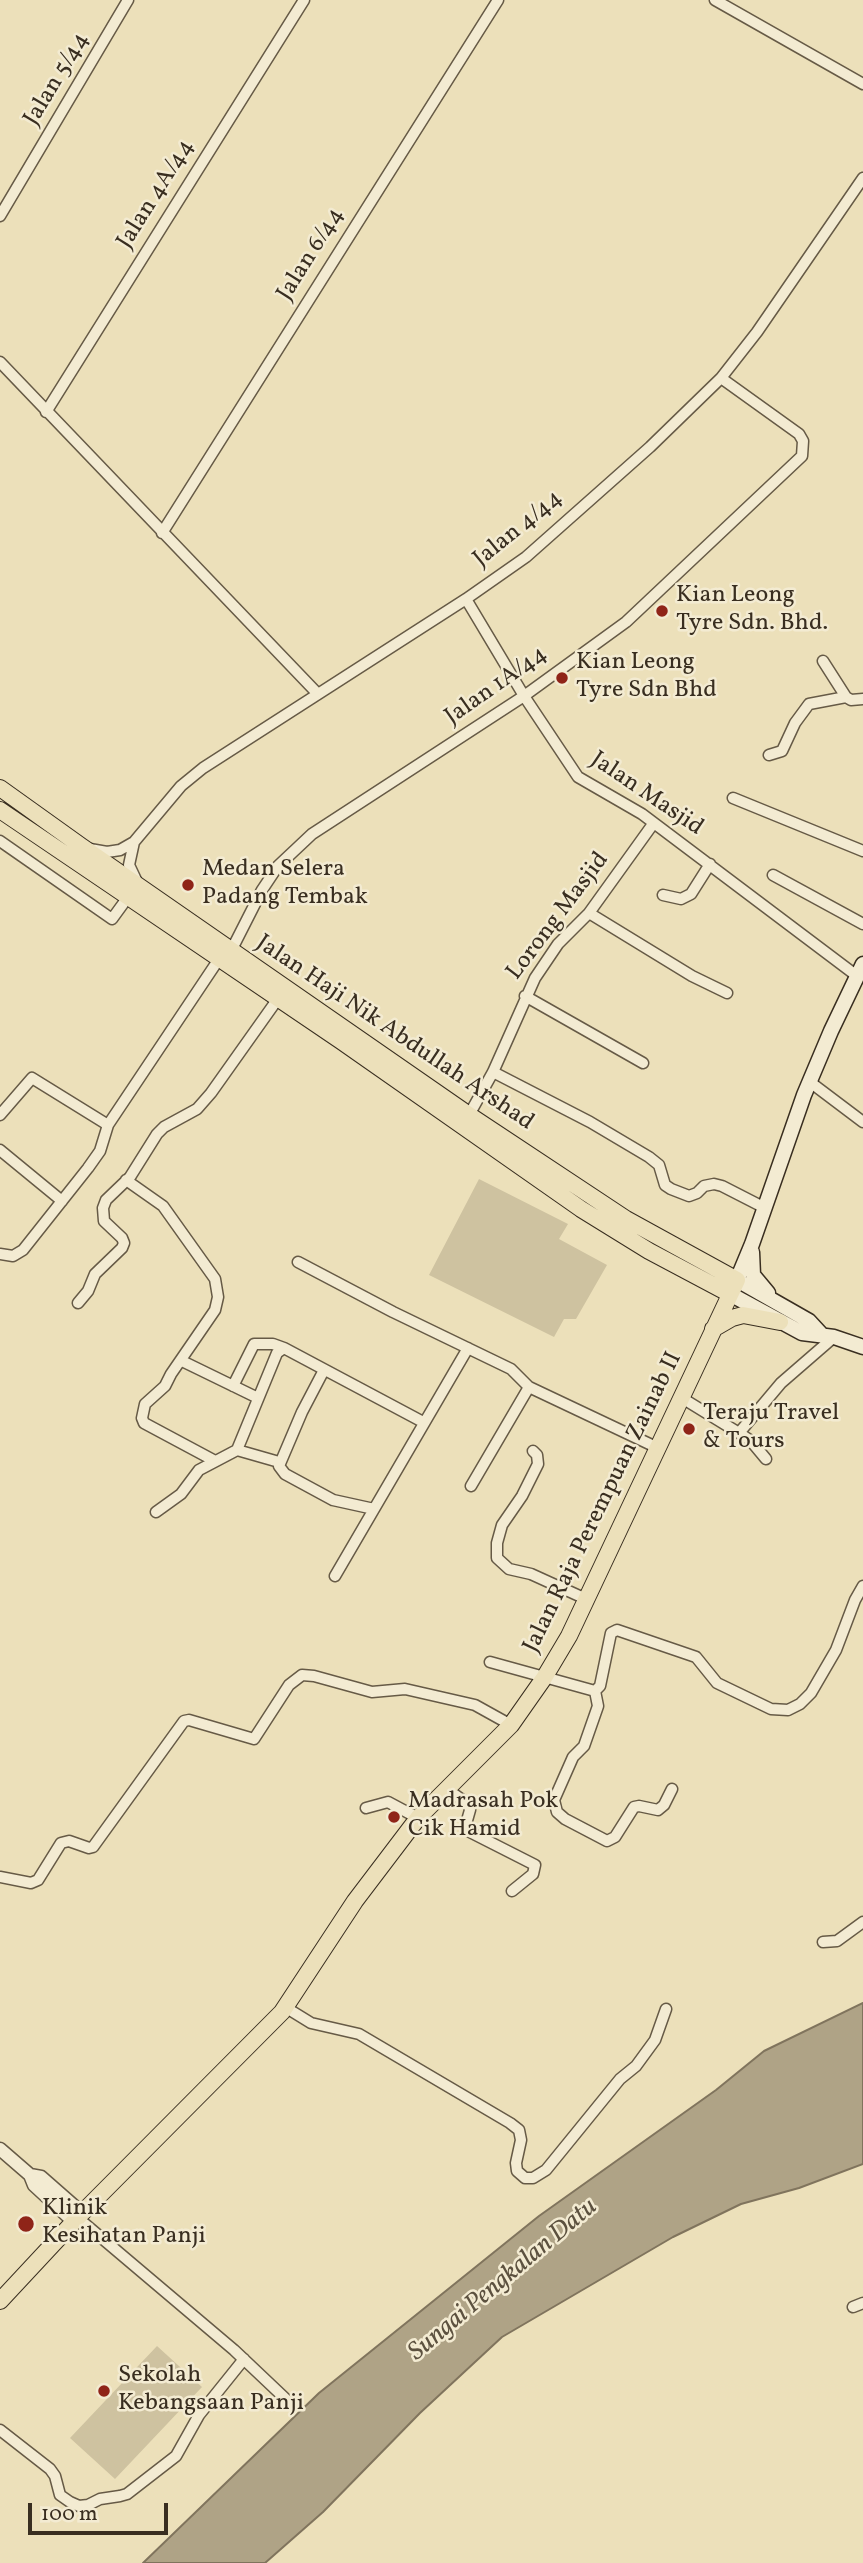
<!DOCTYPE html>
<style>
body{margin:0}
#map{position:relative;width:863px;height:2563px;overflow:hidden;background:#ece0ba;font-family:Vollkorn,serif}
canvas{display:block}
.scale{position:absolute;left:28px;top:2503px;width:140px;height:32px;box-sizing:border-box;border:4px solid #392e20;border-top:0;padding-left:9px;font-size:21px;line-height:24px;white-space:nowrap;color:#392e20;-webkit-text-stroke:5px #f3ebd2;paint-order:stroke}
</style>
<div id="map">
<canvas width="863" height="2563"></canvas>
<div class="scale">100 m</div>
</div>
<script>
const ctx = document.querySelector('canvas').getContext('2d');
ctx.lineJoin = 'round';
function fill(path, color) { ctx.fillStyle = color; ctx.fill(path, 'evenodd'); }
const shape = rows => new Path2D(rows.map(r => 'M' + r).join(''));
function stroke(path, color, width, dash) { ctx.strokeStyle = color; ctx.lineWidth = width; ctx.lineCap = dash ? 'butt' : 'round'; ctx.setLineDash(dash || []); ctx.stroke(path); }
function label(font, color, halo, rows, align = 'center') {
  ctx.font = font + ' Vollkorn,serif'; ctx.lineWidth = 5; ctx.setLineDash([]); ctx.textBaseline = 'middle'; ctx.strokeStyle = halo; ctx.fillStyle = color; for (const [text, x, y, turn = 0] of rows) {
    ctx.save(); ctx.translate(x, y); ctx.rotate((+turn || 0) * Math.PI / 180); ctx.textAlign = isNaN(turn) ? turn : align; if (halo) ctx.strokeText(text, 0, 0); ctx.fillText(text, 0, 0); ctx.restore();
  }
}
fill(shape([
 [479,1179,568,1224,559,1239,607,1265,576,1319,564,1319,554,1337,429,1275],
 [157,2346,202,2387,115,2479,70,2438]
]), '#cec2a0');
const water = shape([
 [863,2003,863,2164,799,2188,741,2204,673,2237,502,2337,420,2413,323,2512,265,2563,143,2563,319,2393,539,2216,716,2090,764,2051,863,2003]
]);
fill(water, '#afa386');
stroke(water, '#80745d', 2);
const minor = shape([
 [715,0,863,84],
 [0,216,128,0],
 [0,362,317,693],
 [46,412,304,0],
 [162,533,498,0],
 [466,599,524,696,578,777,642,814,857,976],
 [823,661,846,697,851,700,863,699],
 [769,755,782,751,795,723,809,704,846,697],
 [733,798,863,851],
 [0,841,112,919,128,897],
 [134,842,129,865,137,882],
 [90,849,107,852,120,850,134,842,181,786,203,768,466,599,526,557,650,447,721,378,757,332,863,178],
 [773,875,863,924],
 [663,895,681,899,691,894,710,864],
 [589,913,692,976,727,993],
 [231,951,262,890,278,866,312,834,524,696,626,622,802,456,803,441,799,434,721,378],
 [525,996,643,1063],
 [493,1072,590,1122,649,1157,659,1165,665,1185,671,1189,689,1196,697,1193,704,1186,714,1184,722,1186,765,1208],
 [810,1082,863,1122],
 [0,1115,32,1078,108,1125],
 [469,1115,493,1072,535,978,558,944,589,913,653,824],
 [0,1150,62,1201],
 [126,1180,163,1206,215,1279,218,1297,215,1310,171,1374,165,1386,145,1404,142,1418,144,1423,215,1461],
 [0,1254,13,1256,23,1250,88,1168,100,1151,108,1125,219,959],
 [298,1262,393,1312,511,1369,529,1387,658,1448],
 [78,1303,88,1291,95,1274,122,1248,124,1243,122,1238,104,1221,103,1208,106,1200,130,1177,157,1134,164,1127,197,1109,211,1093,277,1000],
 [182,1361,258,1398],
 [324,1370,302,1412,279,1466,285,1474,333,1500,374,1509],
 [233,1386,254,1344,273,1344,284,1348],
 [682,1398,739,1433,781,1383,834,1337],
 [739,1433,751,1441,766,1459],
 [237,1450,277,1353,284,1348,423,1422],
 [533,1451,537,1455,538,1464,522,1496,502,1525,497,1543,497,1558,509,1569,531,1574,586,1599],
 [471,1486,529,1387],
 [156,1512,181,1494,199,1470,237,1450,279,1462],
 [335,1576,468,1348],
 [490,1662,595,1691,600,1686,611,1633,617,1630,696,1657,717,1683,771,1709,788,1710,800,1704,811,1693,836,1650,855,1600,863,1586],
 [595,1691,598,1706,584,1746,573,1757,554,1800,557,1812,565,1819,607,1841,615,1837,634,1807,639,1806,658,1810,664,1805,672,1789],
 [447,1789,468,1804,470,1810,466,1824,468,1831,535,1865,533,1874,512,1891],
 [366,1808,388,1802,418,1818],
 [0,1877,31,1883,38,1880,61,1843,69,1841,89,1848,93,1847,184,1721,189,1720,254,1739,289,1685,302,1675,314,1676,372,1692,405,1689,475,1705,511,1725],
 [823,1942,837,1941,863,1922],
 [285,2007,311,2023,359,2034,510,2123,519,2130,521,2140,516,2163,517,2171,525,2178,533,2178,546,2170,620,2079,636,2066,655,2040,666,2009],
 [78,2218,234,2350,291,2404],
 [853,2307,863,2303],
 [0,2430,50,2469,55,2476,60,2495,70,2502,79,2506,88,2505,100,2499,120,2496,127,2494,176,2456,199,2415,244,2359]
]);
const tertiary = shape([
 [0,2149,30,2175,41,2177,82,2213],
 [30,2175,34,2185,74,2222]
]);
const secondary = shape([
 [752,1252,753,1275,768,1293],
 [730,1294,802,1333,834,1337,863,1347],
 [822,1335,809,1321,737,1280,752,1244,804,1095,831,1031,863,964]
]);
const primary = shape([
 [0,788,81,846,469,1115,626,1219,737,1280,569,1636,544,1678,511,1725,418,1818,355,1901,282,2012,82,2213,0,2301],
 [0,810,341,1041,581,1209,649,1251,730,1294],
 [713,1329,732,1318,743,1315,780,1322]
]);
stroke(minor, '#665a46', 13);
stroke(tertiary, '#665a46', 15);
stroke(secondary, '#392e20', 17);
stroke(primary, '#392e20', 18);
stroke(minor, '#f3ebd2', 10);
stroke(tertiary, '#f3ebd2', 12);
stroke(secondary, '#f3ebd2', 14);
stroke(primary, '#ece0ba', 16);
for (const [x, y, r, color] of [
 [662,611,7,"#8f2418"],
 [562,678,7,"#8f2418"],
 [188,885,7,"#8f2418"],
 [689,1429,7,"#8f2418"],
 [394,1817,7,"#8f2418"],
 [26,2224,9,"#8f2418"],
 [104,2391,7,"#8f2418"]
]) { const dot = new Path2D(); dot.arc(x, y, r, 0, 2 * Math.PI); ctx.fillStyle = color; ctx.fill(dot); stroke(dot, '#f3ebd2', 2.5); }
label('24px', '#392e20', '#f3ebd2', [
 ["Jalan 5/44",58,80,-59],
 ["Jalan 4A/44",157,195,-58],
 ["Jalan 6/44",312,255,-58],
 ["Jalan 4/44",519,530,-39],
 ["Jalan 1A/44",497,687,-35],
 ["Jalan Masjid",646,795,34],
 ["Lorong Masjid",559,917,-53],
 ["Jalan Haji Nik Abdullah Arshad",394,1034,34],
 ["Jalan Raja Perempuan Zainab II",604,1503,-64]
]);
label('24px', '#392e20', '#f3ebd2', [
 ["Kian Leong",676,597],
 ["Tyre Sdn. Bhd.",676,625],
 ["Kian Leong",576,664],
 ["Tyre Sdn Bhd",576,692],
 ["Medan Selera",202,871],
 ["Padang Tembak",202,899],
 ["Teraju Travel",703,1415],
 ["& Tours",703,1443],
 ["Madrasah Pok",408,1803],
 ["Cik Hamid",408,1831],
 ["Klinik",42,2210],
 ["Kesihatan Panji",42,2238],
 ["Sekolah",118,2377],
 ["Kebangsaan Panji",118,2405]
], 'left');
label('italic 26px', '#5c513f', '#f3ebd2', [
 ["Sungai Pengkalan Datu",504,2281,-40]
]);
</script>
